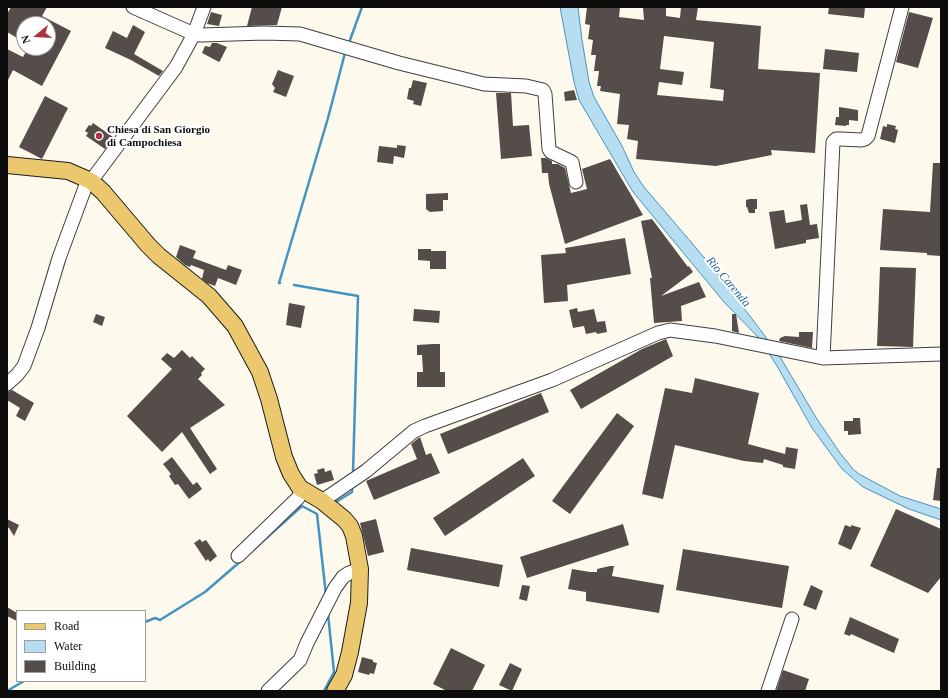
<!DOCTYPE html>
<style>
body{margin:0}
#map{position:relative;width:948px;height:698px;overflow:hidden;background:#fdf9ed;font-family:"Times New Roman",serif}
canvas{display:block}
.frame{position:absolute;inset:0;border:8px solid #0c0c0c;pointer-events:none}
.legend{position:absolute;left:16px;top:610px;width:130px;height:72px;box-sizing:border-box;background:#fff;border:1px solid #9e9e9e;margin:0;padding:5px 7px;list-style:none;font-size:12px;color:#0c0c0c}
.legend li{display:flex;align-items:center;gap:8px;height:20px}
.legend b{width:20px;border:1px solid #9e9e9e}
.north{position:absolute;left:16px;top:16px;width:40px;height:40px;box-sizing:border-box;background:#fff;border:1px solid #9e9e9e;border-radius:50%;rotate:252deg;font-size:11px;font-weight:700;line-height:16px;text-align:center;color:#0c0c0c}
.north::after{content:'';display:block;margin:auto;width:14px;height:18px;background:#ae323d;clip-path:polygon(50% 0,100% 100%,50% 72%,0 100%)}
</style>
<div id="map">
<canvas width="948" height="698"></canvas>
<div class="frame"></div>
<ul class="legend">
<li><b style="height:5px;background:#ebc86e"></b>Road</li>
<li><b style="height:11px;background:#b6ddf0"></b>Water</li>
<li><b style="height:11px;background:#544d49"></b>Building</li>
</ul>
<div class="north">N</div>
</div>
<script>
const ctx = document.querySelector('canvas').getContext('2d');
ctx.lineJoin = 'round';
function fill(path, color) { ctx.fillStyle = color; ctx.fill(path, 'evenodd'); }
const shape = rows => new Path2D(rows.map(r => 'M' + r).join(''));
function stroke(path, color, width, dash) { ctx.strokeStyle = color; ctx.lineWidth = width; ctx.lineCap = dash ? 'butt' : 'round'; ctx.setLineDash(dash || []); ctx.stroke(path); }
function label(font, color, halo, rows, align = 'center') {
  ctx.font = font + ' "Times New Roman",serif'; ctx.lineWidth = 4; ctx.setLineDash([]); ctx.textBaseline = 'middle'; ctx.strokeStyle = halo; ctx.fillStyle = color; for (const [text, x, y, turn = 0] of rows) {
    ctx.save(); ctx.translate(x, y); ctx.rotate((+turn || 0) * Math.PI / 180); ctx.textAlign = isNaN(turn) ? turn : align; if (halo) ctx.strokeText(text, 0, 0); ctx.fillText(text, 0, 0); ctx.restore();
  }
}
const water = shape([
 [560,7,578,7,582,40,589,82,594,97,622,146,634,172,644,187,714,269,762,332,780,357,817,419,840,453,853,469,859,474,900,496,941,509,941,520,909,509,863,487,842,469,812,428,777,366,759,338,724,302,633,192,579,100,574,82,560,7]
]);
fill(water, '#b6ddf0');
stroke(water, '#4494c0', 1);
stroke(shape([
 [350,40,362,7],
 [280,283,279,283,328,118,345,53],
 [294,285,358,296,353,473],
 [336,502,352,492,352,488],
 [317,514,326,595],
 [253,550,302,506,317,514],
 [145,622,155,618,160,620,205,592,242,560],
 [7,691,24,681],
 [324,691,334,672,328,614]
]), '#4494c0', 2.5);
fill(shape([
 [11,7,47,7,42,16,71,31,42,86,13,70,7,82,7,49,23,57,28,48,48,48,48,24,24,24,24,42,7,32,7,14],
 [252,7,282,7,277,25,247,26],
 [587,7,620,7,619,17,644,20,643,7,666,7,666,16,680,18,681,7,698,7,696,20,761,26,758,69,820,73,815,153,771,150,772,155,716,166,636,159,638,141,627,139,629,125,617,124,620,94,600,91,601,86,597,86,599,71,594,71,596,55,591,55,593,40,588,39,590,25,585,24],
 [664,36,714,42,710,88,724,90,723,101,657,95,659,82,682,85,684,72,660,69],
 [829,7,865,7,864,18,828,14],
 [211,12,222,15,219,26,207,24],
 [909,12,933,18,918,68,896,62],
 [133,25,145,32,134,54,163,71,159,76,131,60,105,48,113,31,127,38],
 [212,43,217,43,227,47,220,61,219,62,202,53,205,46,210,47],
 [825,49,859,53,857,72,823,69],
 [278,70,294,76,286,97,273,92,275,88,272,84],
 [413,80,427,83,421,106,413,104,414,101,407,99,409,88,411,88],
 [574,90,577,100,565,101,564,92],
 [496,93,511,93,513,126,529,125,532,156,501,159],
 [45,96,68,108,42,159,19,147],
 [839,107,858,110,858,121,849,120,849,125,846,125,846,126,835,125,836,117,839,117],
 [93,123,113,137,105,149,86,136,88,133,85,131,89,125,91,126],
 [887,124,896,126,895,129,898,130,895,143,880,139,883,126,887,127],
 [397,145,406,146,404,158,394,156,393,164,377,162,379,146,397,148],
 [541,158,546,158,552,161,552,164,558,164,565,168,571,193,587,189,582,169,610,159,643,215,565,244,549,184,548,173,542,173],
 [933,163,941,163,941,256,927,255,927,253,880,250,883,209,930,212],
 [448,193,448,200,443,200,443,211,430,212,426,209,426,194],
 [750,199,757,199,757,209,755,209,755,213,749,213,747,207,746,207,746,200],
 [807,204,810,225,817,224,819,238,806,240,806,243,775,249,769,212,784,210,786,223,802,220,800,205],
 [652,219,688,267,689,266,693,272,661,296,699,282,706,297,681,306,682,321,654,323,650,278,652,278,641,221],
 [625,238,631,274,567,285,568,301,544,303,541,255,566,253,565,248],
 [180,245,196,251,193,258,226,270,228,265,242,270,236,285,218,278,215,286,207,283,202,279,204,270,191,265,190,267,185,265,176,257],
 [418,249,431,249,431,251,446,251,446,269,430,269,430,261,418,260],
 [880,267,916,268,913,347,877,346],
 [289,303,305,306,301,328,286,325],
 [577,308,578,312,594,309,597,322,605,321,607,332,597,334,596,332,586,334,584,326,573,328,569,310],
 [414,309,440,311,439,323,413,321],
 [96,314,105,317,102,326,93,322],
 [732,314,736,314,739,333,732,331],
 [799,332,813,332,812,348,779,341,780,338,785,336,799,337],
 [666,339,673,356,581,409,570,390,642,349],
 [433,344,440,344,440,372,445,372,445,387,417,387,417,372,423,372,422,355,417,355,417,345],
 [182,350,190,358,192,356,205,369,201,373,202,375,198,379,225,405,190,428,217,469,210,474,182,432,162,452,127,416,172,369,161,359,167,353,174,358],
 [695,378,759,393,748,444,785,454,786,447,798,449,795,469,783,467,783,465,764,459,763,463,744,461,675,445,663,499,642,494,665,388,692,393],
 [12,390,34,403,25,421,16,416,20,408,7,400,7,392],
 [541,393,549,412,448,454,440,434],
 [617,413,634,426,570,514,552,501],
 [853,418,860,418,861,434,848,435,848,431,844,431,844,421,853,421],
 [420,437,426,455,431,453,440,473,374,500,366,481,417,459,411,444],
 [172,457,193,485,197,482,202,489,189,499,178,484,175,485,169,476,171,474,163,464],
 [523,458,535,476,445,536,433,518],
 [324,468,325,472,331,470,334,480,317,485,314,474,318,473,317,470],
 [937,468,941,468,941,501,933,500],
 [896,509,941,529,941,577,928,593,870,566],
 [7,519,19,525,14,536,9,528,7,527],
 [376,519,384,552,368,556,360,523],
 [623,524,629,545,527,578,520,557],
 [845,525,851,527,851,525,861,528,851,550,838,544],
 [200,539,202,542,206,540,217,556,210,562,208,559,206,561,194,543],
 [411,548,503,565,499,587,407,570],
 [683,549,789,566,782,608,676,590],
 [610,566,614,566,612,576,664,585,659,613,586,601,586,592,568,589,572,569,590,572,597,572,597,569],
 [522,585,530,586,527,601,519,599],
 [811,585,823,591,816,610,803,605],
 [7,607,17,613,17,621,7,616],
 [850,617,899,639,894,653,851,634,850,636,844,634],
 [451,648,485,665,472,691,447,691,433,684],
 [362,657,373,660,373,662,377,663,374,674,370,673,369,675,358,672],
 [510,663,522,669,512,691,499,685],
 [783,670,809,679,805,691,776,691]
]), '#544d49');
const minor = shape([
 [133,7,194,34,202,35,264,33,300,34,399,63,464,79,484,84,526,86,543,90,545,94,549,149,551,152,572,162,576,182],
 [823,358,833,142,836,139,841,139,861,140,865,139,868,136,902,7],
 [7,384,17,375,24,366,38,328,59,258,86,185,91,181,176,67,194,34,204,7],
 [322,501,366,471,414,431,425,426,552,380,658,333,670,330,715,336,823,358,941,354],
 [238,556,298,498,303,490],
 [268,691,300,660,307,643,335,588,343,577,349,573,360,569],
 [768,691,792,619]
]);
const major = shape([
 [7,165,68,171,91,181,103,192,148,245,159,256,209,296,235,326,260,372,269,399,284,457,291,474,300,488,322,501,344,519,350,526,354,536,360,569,359,603,350,652,344,675,335,691]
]);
stroke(minor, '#3f3f3f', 15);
stroke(major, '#1d1d1d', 18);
stroke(minor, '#fff', 13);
stroke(major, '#ebc86e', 16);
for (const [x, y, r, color] of [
 [99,136,4,"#ae323d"]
]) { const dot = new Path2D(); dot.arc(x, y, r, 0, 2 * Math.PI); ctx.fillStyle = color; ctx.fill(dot); stroke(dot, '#fff', 1.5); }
label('bold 11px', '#0c0c0c', '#fff', [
 ["Chiesa di San Giorgio",107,130],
 ["di Campochiesa",107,143]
], 'left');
label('italic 12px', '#226591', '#fff', [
 ["Rio Carenda",728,282,50]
]);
</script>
